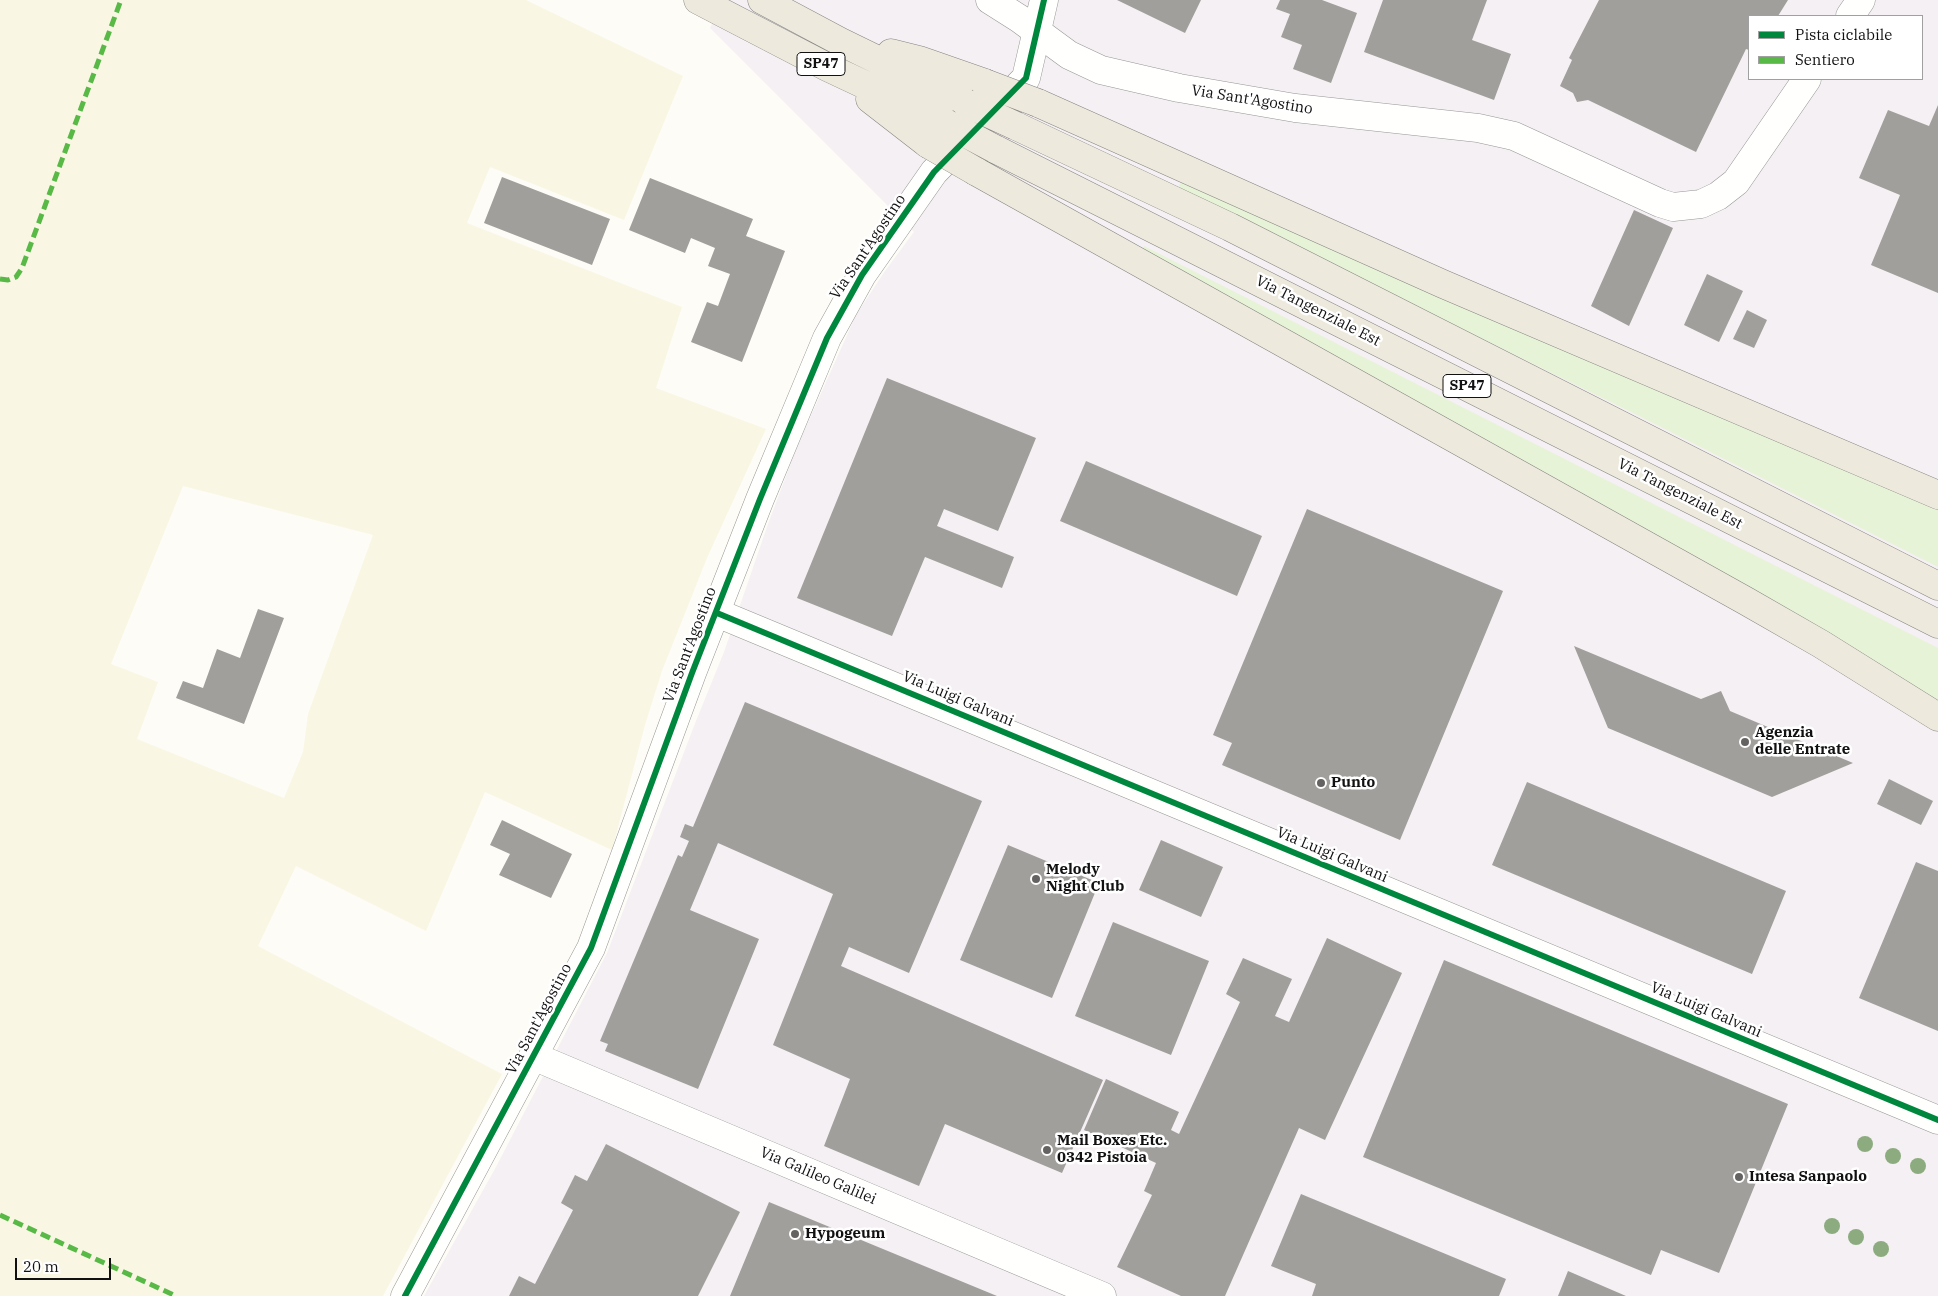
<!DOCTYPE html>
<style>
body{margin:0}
#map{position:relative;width:1938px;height:1296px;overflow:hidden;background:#fdfcf7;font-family:"IBM Plex Serif",serif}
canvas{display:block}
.legend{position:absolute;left:1748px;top:15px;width:175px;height:65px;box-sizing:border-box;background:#fff;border:1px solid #a0a0a0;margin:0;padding:6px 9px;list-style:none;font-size:15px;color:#111}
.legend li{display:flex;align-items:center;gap:10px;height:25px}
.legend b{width:25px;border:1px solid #a0a0a0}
.scale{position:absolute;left:15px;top:1258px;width:96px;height:22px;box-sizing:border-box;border:2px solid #111;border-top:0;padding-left:6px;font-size:15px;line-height:18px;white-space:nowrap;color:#111;-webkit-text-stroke:4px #fff;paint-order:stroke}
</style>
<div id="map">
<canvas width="1938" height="1296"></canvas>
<ul class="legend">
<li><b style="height:6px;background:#00873e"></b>Pista ciclabile</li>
<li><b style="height:6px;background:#58b947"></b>Sentiero</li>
</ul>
<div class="scale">20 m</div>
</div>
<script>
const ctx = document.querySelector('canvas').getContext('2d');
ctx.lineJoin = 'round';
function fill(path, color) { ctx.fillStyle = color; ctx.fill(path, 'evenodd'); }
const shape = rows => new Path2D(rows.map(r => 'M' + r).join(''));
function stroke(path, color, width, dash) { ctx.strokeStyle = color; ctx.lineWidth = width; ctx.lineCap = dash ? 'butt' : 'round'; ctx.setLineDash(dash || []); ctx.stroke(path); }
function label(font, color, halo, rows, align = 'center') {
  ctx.font = font + ' "IBM Plex Serif",serif'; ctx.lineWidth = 5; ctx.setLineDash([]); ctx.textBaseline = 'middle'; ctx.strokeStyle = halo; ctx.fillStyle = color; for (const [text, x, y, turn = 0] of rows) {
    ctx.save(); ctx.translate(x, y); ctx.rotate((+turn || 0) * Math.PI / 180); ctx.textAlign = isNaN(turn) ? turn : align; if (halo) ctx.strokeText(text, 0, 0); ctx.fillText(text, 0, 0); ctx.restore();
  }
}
fill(shape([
 [724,0,1938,0,1938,1296,424,1296,496,1167,607,953,696,721,724,652,768,524,797,447,856,315,885,271,914,232,710,28],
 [1749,16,1922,16,1922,79,1749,79]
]), '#f5f0f3');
fill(shape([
 [0,0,526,0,683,76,624,220,490,167,467,223,682,307,656,388,766,429,707,558,662,671,645,725,612,850,485,792,426,931,296,866,258,946,502,1074,383,1296,0,1296],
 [183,486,373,535,308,714,303,752,284,798,137,739,158,682,111,664]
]), '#f9f7e4');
fill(shape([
 [1183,181,1938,506,1938,567,1641,417,1180,190,1179,185],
 [1144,246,1938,648,1938,705,1142,251]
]), '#e7f3d7');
fill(shape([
 [1117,0,1201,0,1185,33],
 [1280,0,1322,0,1357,13,1331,83,1293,69,1302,45,1281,37,1290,14,1276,9],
 [1383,0,1487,0,1472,40,1511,54,1494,100,1364,52],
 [1599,0,1788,0,1778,16,1749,16,1749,50,1746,49,1696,152,1588,100,1577,102,1573,93,1560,86,1572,60,1569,58],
 [1938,105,1938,293,1871,265,1900,195,1859,178,1888,110,1929,126],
 [502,177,610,219,592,265,484,223],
 [650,178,753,219,746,236,785,251,742,362,691,342,707,302,718,306,730,274,708,266,715,248,691,238,685,253,629,230],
 [1634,210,1673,228,1629,326,1591,306],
 [1707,274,1743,291,1719,342,1684,325],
 [1747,310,1767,320,1754,348,1733,339],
 [887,378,1036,438,998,531,944,509,937,526,1014,557,1002,588,925,557,892,636,797,598],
 [1086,461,1262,536,1237,596,1060,521],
 [1307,509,1503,591,1400,840,1222,765,1232,743,1213,735],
 [258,609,284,618,244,724,176,698,183,681,203,688,217,649,240,658],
 [1574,646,1701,699,1721,691,1730,711,1853,763,1772,797,1608,728],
 [745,702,982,801,909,973,849,947,841,966,1103,1080,1062,1173,945,1124,919,1186,824,1146,850,1079,773,1045,833,894,718,843,690,910,759,939,698,1089,605,1051,608,1044,600,1041,678,855,682,857,689,841,680,837,685,824,693,827],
 [1889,779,1933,801,1921,825,1877,804],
 [1527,782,1786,891,1752,974,1492,865],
 [502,820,572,854,551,898,499,875,510,854,490,845],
 [1161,840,1223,867,1201,917,1139,890],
 [1008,845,1099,883,1052,998,960,960],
 [1916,862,1938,871,1938,1031,1859,998],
 [1113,922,1209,961,1171,1055,1075,1016],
 [1327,938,1402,973,1325,1140,1299,1128,1225,1296,1181,1296,1117,1267,1152,1195,1144,1191,1156,1163,1084,1130,1106,1079,1179,1112,1171,1130,1179,1134,1240,1002,1226,994,1243,958,1292,979,1275,1016,1289,1022],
 [1444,960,1788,1104,1719,1273,1661,1250,1651,1275,1363,1157],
 [606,1144,740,1212,698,1296,509,1296,519,1276,535,1284,573,1210,561,1203,575,1175,587,1181],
 [1301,1194,1506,1279,1499,1296,1312,1296,1316,1284,1271,1266],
 [769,1202,997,1296,730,1296],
 [1568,1271,1626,1296,1558,1296]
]), '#a19f9c');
const street = shape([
 [990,0,1020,19,1069,55,1101,70,1179,88,1295,108,1478,128,1514,136,1660,203,1673,207,1701,204,1718,196,1736,182,1807,79],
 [1850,16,1861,0],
 [717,613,1938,1120],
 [533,1056,1102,1296],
 [405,1296,591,948,692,673,760,499,827,338,862,275,934,172,1026,78,1044,0]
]);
const primary = shape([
 [698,0,827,67,946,123],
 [762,0,841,42,966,103],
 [891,53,919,60,985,83],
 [870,99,928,144],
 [1038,103,1443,284,1938,495],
 [1016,126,1230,227,1938,586],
 [995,149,1938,624],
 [975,171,1746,601,1821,644,1938,717]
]);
stroke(street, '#979795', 29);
stroke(primary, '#858482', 29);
stroke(street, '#fffffe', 28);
stroke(primary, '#ede9dc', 28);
const primaryBridge = shape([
 [985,83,1038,103],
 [966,103,1016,126],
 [946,123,995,149],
 [928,144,975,171]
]);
stroke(primaryBridge, '#858482', 29, []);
stroke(primaryBridge, '#ede9dc', 28);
stroke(shape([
 [0,279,8,280,16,277,22,268,121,0],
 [0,1215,176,1296]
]), '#58b947', 5, [10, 5]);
stroke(shape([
 [717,613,1938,1120],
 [405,1296,591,948,692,673,760,499,827,338,862,275,934,172,1026,78,1044,0]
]), '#00873e', 6);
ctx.fillStyle = '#8cac80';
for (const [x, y] of [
 [1865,1144],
 [1893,1156],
 [1918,1166],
 [1832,1226],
 [1856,1237],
 [1881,1249]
]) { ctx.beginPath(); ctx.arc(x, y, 8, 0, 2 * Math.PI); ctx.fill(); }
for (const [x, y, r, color] of [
 [1745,742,5,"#646362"],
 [1321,783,5,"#646362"],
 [1036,879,5,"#646362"],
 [1047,1150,5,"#646362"],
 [1739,1177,5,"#646362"],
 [795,1234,5,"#646362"]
]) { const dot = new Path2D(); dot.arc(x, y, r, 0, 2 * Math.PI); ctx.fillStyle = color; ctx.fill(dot); stroke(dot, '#fff', 2); }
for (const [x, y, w] of [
 [821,64,48],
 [1467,386,48]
]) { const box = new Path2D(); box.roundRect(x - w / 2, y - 11.5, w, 23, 4); ctx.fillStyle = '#fff'; ctx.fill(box); stroke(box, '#111', 1); }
label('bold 14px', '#111', null, [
 ["SP47",821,64],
 ["SP47",1467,386]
]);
label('15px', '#111', '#fff', [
 ["Via Sant'Agostino",1252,100,9],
 ["Via Sant'Agostino",868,247,-56],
 ["Via Tangenziale Est",1318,311,27],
 ["Via Tangenziale Est",1680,494,27],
 ["Via Sant'Agostino",690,645,-69],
 ["Via Luigi Galvani",958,699,23],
 ["Via Luigi Galvani",1332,855,23],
 ["Via Luigi Galvani",1706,1010,23],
 ["Via Sant'Agostino",539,1019,-62],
 ["Via Galileo Galilei",818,1176,23]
]);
label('bold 15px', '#111', '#fff', [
 ["Agenzia",1755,733],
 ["delle Entrate",1755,750],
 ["Punto",1331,783],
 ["Melody",1046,870],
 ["Night Club",1046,887],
 ["Mail Boxes Etc.",1057,1141],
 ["0342 Pistoia",1057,1158],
 ["Intesa Sanpaolo",1749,1177],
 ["Hypogeum",805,1234]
], 'left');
</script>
